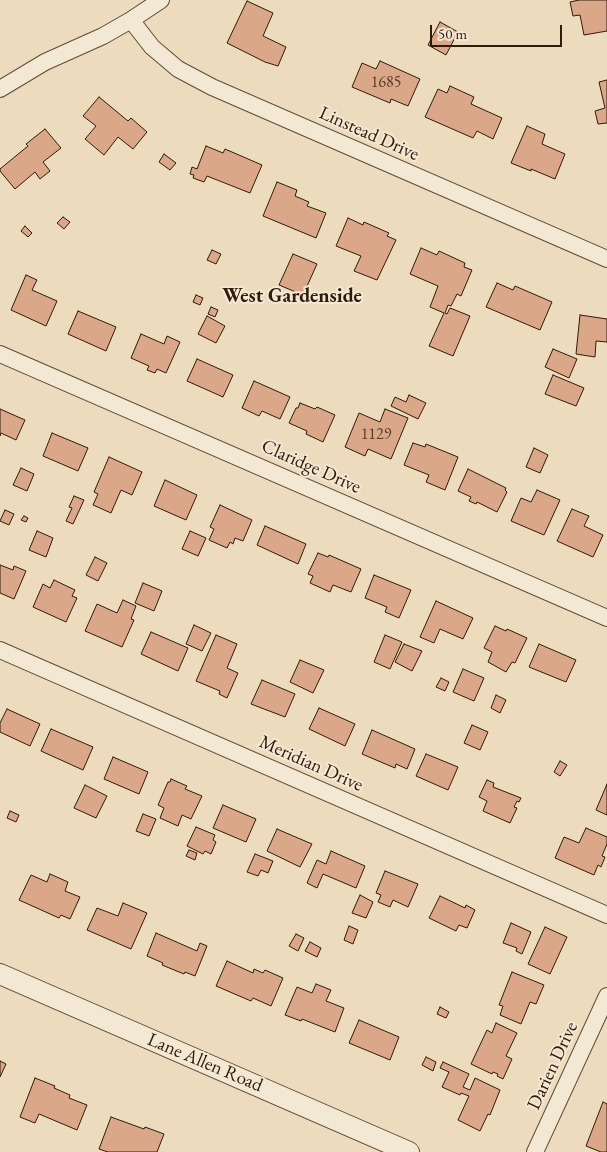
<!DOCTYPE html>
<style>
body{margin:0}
#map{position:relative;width:607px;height:1152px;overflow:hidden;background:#eddbbd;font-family:"EB Garamond",serif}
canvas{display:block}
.scale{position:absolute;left:430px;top:25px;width:132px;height:22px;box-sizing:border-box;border:2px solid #301a09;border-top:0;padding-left:6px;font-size:15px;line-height:18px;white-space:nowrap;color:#301a09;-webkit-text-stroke:4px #f3e8d4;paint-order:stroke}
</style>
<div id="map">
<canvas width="607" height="1152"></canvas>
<div class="scale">50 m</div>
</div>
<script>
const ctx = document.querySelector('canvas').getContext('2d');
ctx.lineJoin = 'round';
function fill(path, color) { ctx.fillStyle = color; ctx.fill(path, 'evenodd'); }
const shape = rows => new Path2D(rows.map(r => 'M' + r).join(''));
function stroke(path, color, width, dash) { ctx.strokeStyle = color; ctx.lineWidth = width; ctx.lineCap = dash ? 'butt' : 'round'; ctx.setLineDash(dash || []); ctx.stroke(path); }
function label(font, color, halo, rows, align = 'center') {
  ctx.font = font + ' "EB Garamond",serif'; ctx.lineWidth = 4; ctx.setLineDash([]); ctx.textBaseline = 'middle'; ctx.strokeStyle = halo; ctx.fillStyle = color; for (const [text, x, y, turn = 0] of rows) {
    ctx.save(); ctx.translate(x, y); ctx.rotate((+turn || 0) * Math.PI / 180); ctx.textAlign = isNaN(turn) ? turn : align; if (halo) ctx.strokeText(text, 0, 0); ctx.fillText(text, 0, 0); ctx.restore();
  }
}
const building = shape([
 [579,0,607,0,607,31,584,35,580,15,573,16,570,2,579,0],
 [247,1,273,13,263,36,286,47,278,66,265,62,227,43,247,1],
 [440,22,458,32,446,55,428,45,440,22],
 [380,61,420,79,408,106,391,99,390,103,352,87,362,63,376,69,380,61],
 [607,80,607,123,598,124,595,111,605,108,599,82,607,80],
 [450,86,474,97,471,104,502,118,493,139,477,131,473,138,425,117,438,89,447,93,450,86],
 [99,97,128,121,131,118,147,132,133,149,118,137,104,155,85,139,96,126,83,116,99,97],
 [527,126,545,134,542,144,565,154,555,179,531,169,531,171,511,163,527,126],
 [45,129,61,148,43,162,50,171,40,179,35,172,15,189,0,171,0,169,28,146,26,144,45,129],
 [206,146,223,153,225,149,262,165,250,193,207,176,204,182,193,178,194,175,190,174,192,167,197,169,206,146],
 [164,154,176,163,170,170,159,162,164,154],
 [277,182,297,190,295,196,309,202,307,206,326,213,316,238,263,216,277,182],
 [63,217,70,222,64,229,57,223,63,217],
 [348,218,363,225,364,222,389,233,387,236,396,240,377,280,354,271,361,256,336,246,348,218],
 [25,226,32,233,28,237,21,231,25,226],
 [421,248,437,255,439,251,465,263,464,267,472,270,461,296,457,294,451,306,448,305,445,313,447,314,450,308,470,316,453,356,429,346,444,313,430,307,438,286,410,274,421,248],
 [212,250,221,254,216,264,207,260,212,250],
 [293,254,317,264,303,295,279,285,293,254],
 [26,275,37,280,32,290,57,301,46,326,11,310,26,275],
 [497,283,513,290,515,286,552,302,540,330,486,307,497,283],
 [196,295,203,298,200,305,193,302,196,295],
 [211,307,218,310,215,317,208,314,211,307],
 [78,311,116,327,106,351,68,334,78,311],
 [580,315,607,319,607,342,596,341,595,357,576,354,580,315],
 [207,316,225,326,216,343,198,334,207,316],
 [141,334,164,344,167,336,180,342,166,373,157,369,155,373,147,370,149,366,131,358,141,334],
 [553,349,577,359,569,378,545,367,553,349],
 [197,359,233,375,223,397,187,381,197,359],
 [553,375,584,388,576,406,545,394,553,375],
 [254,381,290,397,280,419,262,411,259,416,242,408,254,381],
 [409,395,426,403,418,419,391,406,395,397,406,402,409,395],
 [300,403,315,409,317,407,335,415,323,442,306,434,307,431,289,423,296,408,298,408,300,403],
 [0,409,25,420,16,440,1,433,0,436,0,409],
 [385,409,408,418,391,459,368,449,365,456,345,447,359,413,380,422,385,409],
 [52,433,88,448,78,471,43,456,52,433],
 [413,443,425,447,426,444,458,457,445,490,426,482,429,475,404,465,413,443],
 [534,448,548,455,540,473,526,467,534,448],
 [109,457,142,472,132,495,121,490,111,513,93,505,98,494,94,492,109,457],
 [21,468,34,474,27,491,13,485,21,468],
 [468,469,506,488,505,490,507,492,497,512,477,502,476,504,469,501,471,497,458,491,468,469],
 [165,480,197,495,186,520,154,506,165,480],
 [537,490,560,500,544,535,511,521,521,498,531,502,537,490],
 [74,496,84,500,73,524,66,521,72,508,69,507,74,496],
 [220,505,252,520,243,541,235,538,233,544,230,542,227,548,209,540,214,529,210,527,220,505],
 [572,509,589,516,584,526,603,535,593,557,557,541,572,509],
 [5,510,14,514,9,525,0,521,5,510],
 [24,516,28,518,26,522,21,520,24,516],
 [265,526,306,544,298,564,257,545,265,526],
 [37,531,53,538,46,557,29,550,37,531],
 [190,531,206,538,198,556,182,549,190,531],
 [318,553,328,557,329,555,361,569,351,592,333,585,330,592,310,583,313,576,308,574,318,553],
 [95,557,107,563,98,581,86,575,95,557],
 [0,565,13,570,14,566,26,571,14,599,0,593,0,565],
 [374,575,411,590,399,618,385,612,387,607,365,598,374,575],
 [54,580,75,590,72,596,77,598,66,622,33,607,43,584,50,588,54,580],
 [143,583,162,591,154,611,135,603,143,583],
 [123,600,136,606,131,619,134,620,122,647,85,631,97,604,117,613,123,600],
 [436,601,473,618,463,639,440,629,434,643,420,637,436,601],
 [194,625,211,633,202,651,186,644,194,625],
 [495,626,506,631,507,629,527,638,515,663,512,662,506,672,488,662,492,652,484,648,495,626],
 [151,632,188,648,178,671,141,654,151,632],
 [216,635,237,644,227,668,238,673,227,698,219,694,220,691,196,681,216,635],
 [385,635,402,642,390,669,374,662,385,635],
 [404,644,422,651,412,671,395,662,404,644],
 [539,644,576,660,566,682,529,667,539,644],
 [300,660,324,670,313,693,290,682,300,660],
 [463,669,484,678,474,701,453,692,463,669],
 [441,678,449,682,445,691,436,687,441,678],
 [262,680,295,694,285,717,251,704,262,680],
 [496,695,506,700,500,713,491,708,496,695],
 [319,708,355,724,345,746,309,729,319,708],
 [7,709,40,724,30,746,0,732,0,723,7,709],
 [472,725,488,732,480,750,464,743,472,725],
 [51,729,93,747,83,770,41,751,51,729],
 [372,730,415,749,407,769,396,764,395,768,362,754,372,730],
 [426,754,458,767,448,790,416,776,426,754],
 [113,757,148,772,139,794,104,779,113,757],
 [560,761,567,765,560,776,554,772,560,761],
 [171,779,187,786,185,789,202,796,191,819,182,815,178,826,160,818,164,808,158,805,168,782,170,782,171,779],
 [487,780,494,783,493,787,521,798,519,802,517,801,514,807,517,808,510,823,483,811,487,801,479,797,487,780],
 [607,784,607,815,596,810,607,784],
 [85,785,107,796,96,818,74,808,85,785],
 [223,805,256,819,246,842,213,828,223,805],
 [10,811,19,815,16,822,7,818,10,811],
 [143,814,156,819,149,836,136,831,143,814],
 [196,827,215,835,213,840,216,842,211,854,205,851,203,854,187,846,196,827],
 [586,828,607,837,607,844,602,856,605,857,601,867,598,865,594,875,555,858,564,837,579,843,586,828],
 [277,829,312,844,300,867,267,851,277,829],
 [189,850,197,853,195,860,186,856,189,850],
 [331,851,365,866,356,888,323,874,317,888,307,883,317,860,326,864,331,851],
 [255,854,273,861,268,873,261,870,258,876,247,872,255,854],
 [385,871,418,884,408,907,393,900,390,907,378,902,381,895,376,893,385,871],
 [50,874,68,882,65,891,80,897,70,919,61,915,59,918,19,900,31,875,47,882,50,874],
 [360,895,373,902,366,918,352,913,360,895],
 [440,896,465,908,466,905,475,910,467,928,459,925,456,931,429,918,440,896],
 [123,903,147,913,131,949,87,930,97,908,118,916,123,903],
 [511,923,531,932,522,954,516,951,517,948,503,943,511,923],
 [349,926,358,930,353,944,344,940,349,926],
 [545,927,567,937,550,974,528,964,545,927],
 [156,933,197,951,200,943,207,946,195,976,185,972,184,974,162,965,163,963,147,956,156,933],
 [296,934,304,938,298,951,289,946,296,934],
 [310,942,321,948,317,957,305,951,310,942],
 [227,961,253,973,254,969,263,973,265,970,283,978,271,1006,253,998,251,1001,216,986,227,961],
 [512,972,544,985,536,1004,530,1002,521,1024,500,1015,503,1006,499,1005,512,972],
 [316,984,331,990,326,1001,344,1008,335,1032,302,1019,301,1021,285,1015,297,987,312,993,316,984],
 [440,1007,449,1012,446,1018,437,1014,440,1007],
 [359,1020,399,1037,390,1060,349,1043,359,1020],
 [496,1023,517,1033,506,1056,512,1059,503,1079,497,1076,498,1074,493,1072,492,1074,471,1064,487,1030,492,1033,496,1023],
 [426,1057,436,1062,433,1071,422,1065,426,1057],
 [0,1061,6,1064,0,1077,0,1061],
 [443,1062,469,1074,463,1087,470,1090,475,1078,500,1090,490,1115,488,1114,480,1131,458,1120,469,1096,461,1093,460,1095,442,1087,449,1072,440,1068,443,1062],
 [35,1078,55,1086,54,1088,70,1095,69,1098,87,1105,77,1130,39,1114,35,1123,20,1117,35,1078],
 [603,1102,607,1104,607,1152,601,1152,586,1146,603,1102],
 [111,1117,144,1129,145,1127,164,1134,157,1152,108,1152,99,1149,111,1117]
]);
fill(building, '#dba789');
stroke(building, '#301a09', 1);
const minor = shape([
 [131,20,152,47,178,69,212,87,607,259],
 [0,89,45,62,103,36,131,20,161,0],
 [0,354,607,618],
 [0,650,607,915],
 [535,1152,607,996]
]);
const tertiary = shape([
 [0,974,409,1152]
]);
stroke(minor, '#5f4a36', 18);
stroke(tertiary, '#5f4a36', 22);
stroke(minor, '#f3e8d4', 16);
stroke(tertiary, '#f3e8d4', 20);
label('16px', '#5b3d29', null, [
 ["1685",386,83],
 ["1129",376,435]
]);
label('19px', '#301a09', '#f3e8d4', [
 ["Linstead Drive",369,134,24],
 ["Claridge Drive",311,467,24],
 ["Meridian Drive",311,764,24],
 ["Lane Allen Road",205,1063,23],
 ["Darien Drive",553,1066,-65]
]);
label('bold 20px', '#301a09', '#f3e8d4', [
 ["West Gardenside",292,297]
]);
</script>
